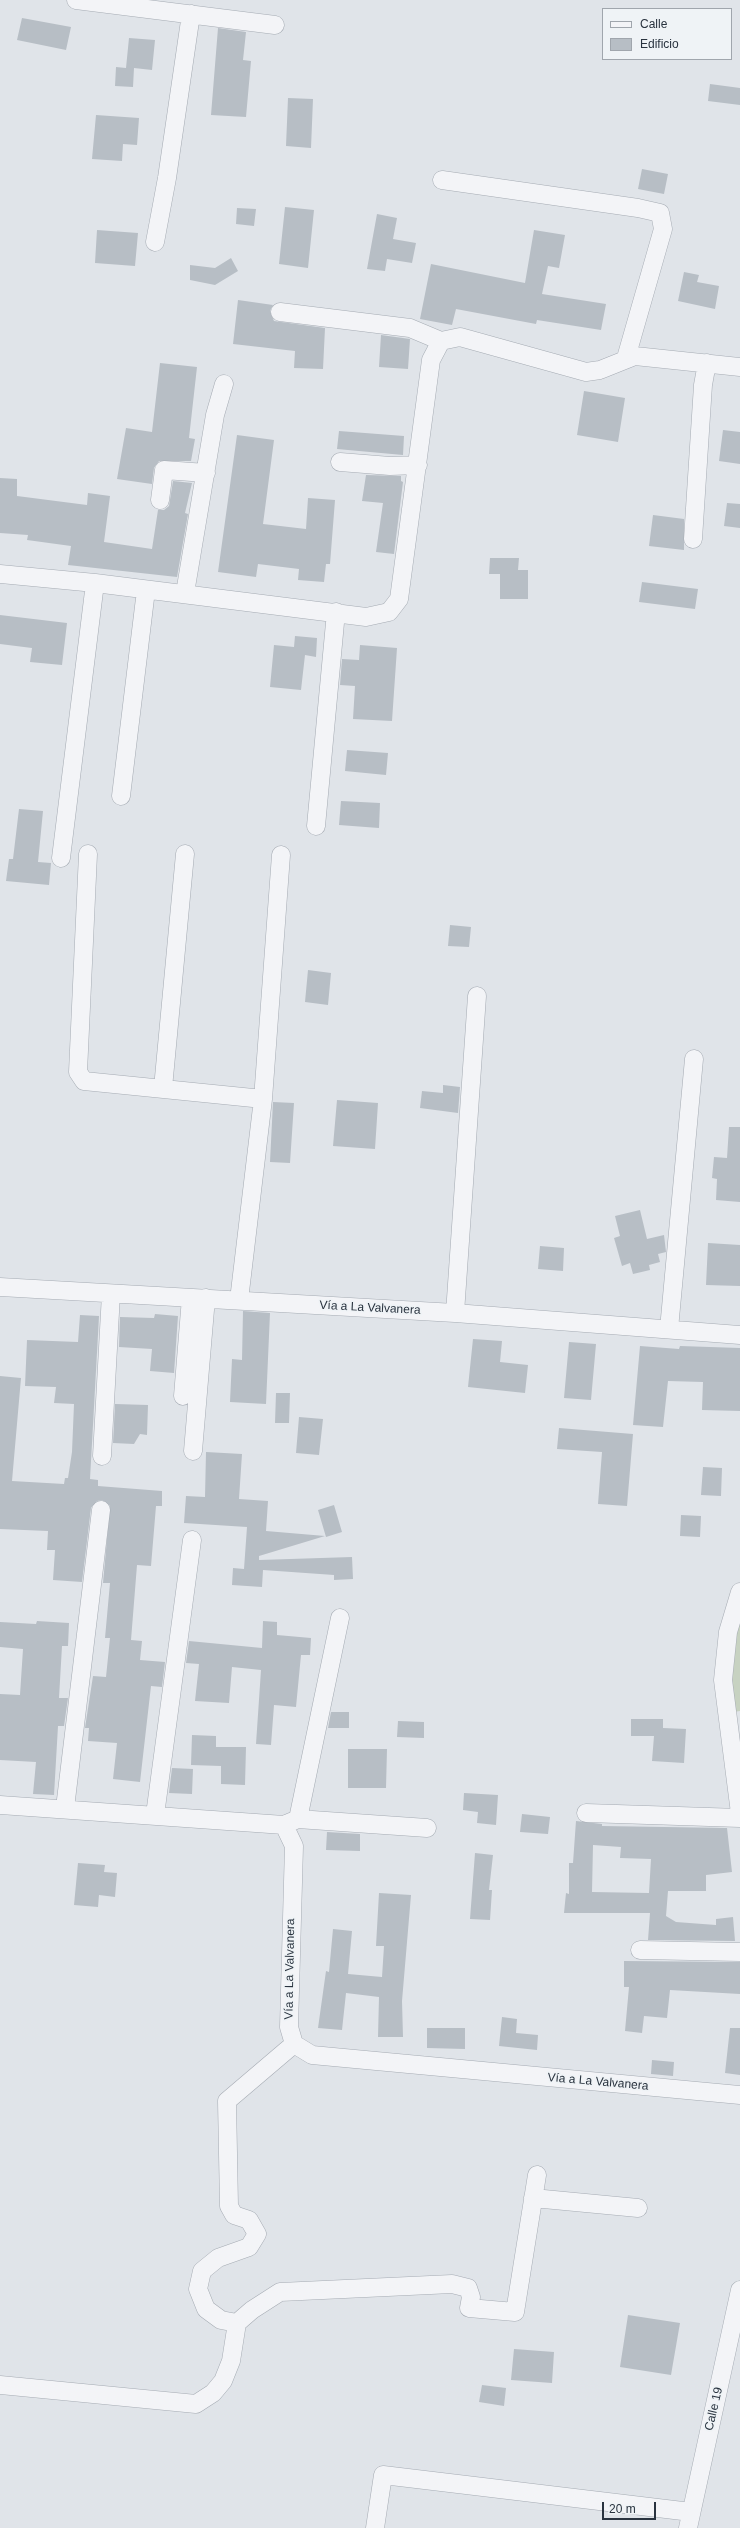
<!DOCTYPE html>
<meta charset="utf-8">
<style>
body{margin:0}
#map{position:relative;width:740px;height:2528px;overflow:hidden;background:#e0e4e9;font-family:Helvetica,sans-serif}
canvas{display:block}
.legend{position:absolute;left:602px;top:8px;width:130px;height:52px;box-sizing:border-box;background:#eff3f6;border:1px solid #a0a6ad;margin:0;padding:5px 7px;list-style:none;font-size:12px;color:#29333f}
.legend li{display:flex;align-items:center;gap:8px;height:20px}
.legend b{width:20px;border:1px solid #a0a6ad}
.scale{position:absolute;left:602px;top:2502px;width:54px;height:18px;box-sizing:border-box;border:2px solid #29333f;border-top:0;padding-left:5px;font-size:12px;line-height:14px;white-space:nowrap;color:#29333f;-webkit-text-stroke:3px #eff3f6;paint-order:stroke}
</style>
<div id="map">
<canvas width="740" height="2528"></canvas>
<ul class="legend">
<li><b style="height:5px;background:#f3f4f7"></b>Calle</li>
<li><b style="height:11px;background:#b7bec5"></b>Edificio</li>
</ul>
<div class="scale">20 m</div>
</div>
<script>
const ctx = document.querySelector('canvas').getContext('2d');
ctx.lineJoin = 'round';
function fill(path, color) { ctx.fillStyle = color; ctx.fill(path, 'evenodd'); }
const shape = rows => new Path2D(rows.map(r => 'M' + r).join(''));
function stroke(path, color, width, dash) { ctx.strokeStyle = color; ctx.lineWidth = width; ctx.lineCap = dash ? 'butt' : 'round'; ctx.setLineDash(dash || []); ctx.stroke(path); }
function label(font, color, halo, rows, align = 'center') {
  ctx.font = font + ' Helvetica,sans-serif'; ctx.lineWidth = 3.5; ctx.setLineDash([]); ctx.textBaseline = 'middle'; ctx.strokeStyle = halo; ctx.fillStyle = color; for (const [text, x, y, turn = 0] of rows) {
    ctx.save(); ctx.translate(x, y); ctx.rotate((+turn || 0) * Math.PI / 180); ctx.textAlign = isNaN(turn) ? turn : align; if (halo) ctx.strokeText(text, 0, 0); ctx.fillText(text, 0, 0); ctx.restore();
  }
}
fill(shape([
 [740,1592,740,1711,726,1713]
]), '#c7d2c1');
fill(shape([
 [22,18,71,27,66,50,17,40],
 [218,28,246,32,243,60,251,61,246,117,211,115],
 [129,38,155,40,152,70,134,68,133,87,115,86,116,67,126,68],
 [710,84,740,88,740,105,708,101],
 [288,98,313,99,311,148,286,146],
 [96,115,139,118,137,145,123,144,122,161,92,159],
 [642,169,668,174,664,194,638,189],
 [285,207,314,210,308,268,279,264],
 [237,208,256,209,254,226,236,224],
 [377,214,397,218,393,239,416,243,412,263,387,259,385,271,367,269],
 [97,230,138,233,135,266,95,263],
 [534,230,565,235,559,268,548,266,542,294,606,304,601,330,537,320,536,324,456,309,452,325,420,319,431,264,525,283],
 [231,258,238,271,215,285,190,280,190,265,215,268],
 [684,272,699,275,697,282,719,286,715,309,678,301],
 [238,300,273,305,270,311,274,321,325,328,323,369,294,368,295,351,233,344],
 [381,335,410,339,408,369,379,367],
 [160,363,197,367,189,438,195,439,191,461,159,461,154,468,152,484,117,479,126,428,152,432],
 [584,391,625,398,618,442,577,435],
 [723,430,740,432,740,464,719,461],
 [339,431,404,436,403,455,337,449],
 [237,435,274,440,263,524,306,529,308,498,335,500,330,564,326,564,324,582,298,580,299,569,258,564,256,577,218,572],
 [366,475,401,476,401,481,403,482,394,554,376,552,383,503,362,501],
 [0,478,17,479,17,496,87,505,88,493,110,496,104,542,152,549,158,510,164,510,169,506,173,481,192,483,185,513,188,514,177,577,68,565,71,546,27,540,28,535,0,533],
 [727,503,740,504,740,528,724,526],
 [653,515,684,519,684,550,649,546],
 [490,558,519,558,518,570,528,570,528,599,500,599,500,574,489,574],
 [642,582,698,589,695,609,639,602],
 [0,615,67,623,62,665,30,662,32,648,0,644],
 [295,636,317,638,316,657,305,655,301,690,270,687,274,645,294,647],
 [360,645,397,648,392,721,353,719,355,686,340,685,342,659,359,660],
 [347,750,388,753,386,775,345,771],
 [341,801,380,803,379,828,339,825],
 [19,809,43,811,38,862,51,863,49,885,6,881,9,859,13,859],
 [450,925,471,927,469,947,448,946],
 [308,970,331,973,328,1005,305,1002],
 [443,1085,460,1087,458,1113,420,1108,422,1091,443,1093],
 [337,1100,378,1103,375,1149,333,1146],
 [273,1102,294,1103,290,1163,270,1162],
 [729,1127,740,1127,740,1202,716,1200,717,1179,712,1178,714,1157,727,1158],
 [640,1210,647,1239,664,1235,666,1252,658,1254,660,1262,649,1265,650,1270,633,1274,630,1263,622,1266,614,1238,620,1236,615,1216],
 [708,1243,740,1245,740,1286,706,1285],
 [540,1246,564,1248,563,1271,538,1269],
 [243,1311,270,1313,266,1404,230,1402,232,1359,242,1360],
 [155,1314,178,1316,174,1373,150,1371,152,1349,119,1347,120,1317,154,1318],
 [80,1315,99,1316,90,1479,98,1480,98,1486,162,1491,162,1506,156,1506,151,1566,137,1565,131,1640,142,1641,140,1660,165,1662,162,1687,151,1686,140,1782,113,1779,117,1743,88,1741,89,1728,85,1728,93,1676,106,1677,110,1638,105,1638,110,1583,103,1583,110,1506,102,1500,97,1501,91,1508,82,1582,53,1580,55,1550,47,1550,48,1531,0,1529,0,1376,21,1378,12,1481,64,1484,65,1478,68,1478,72,1452,74,1404,54,1403,56,1387,25,1386,27,1340,78,1342],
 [473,1339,502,1341,500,1362,528,1365,525,1393,468,1387],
 [569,1342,596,1344,591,1400,564,1398],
 [640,1346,679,1349,680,1346,740,1348,740,1411,702,1410,703,1382,668,1381,663,1427,633,1425],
 [276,1393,290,1393,289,1423,275,1423],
 [115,1404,148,1405,147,1435,140,1434,134,1444,113,1443],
 [299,1417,323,1419,319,1455,296,1453],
 [559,1428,633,1434,627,1506,598,1504,602,1452,557,1449],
 [206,1452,242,1454,239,1499,268,1501,266,1531,325,1536,259,1556,259,1560,352,1557,353,1579,334,1580,334,1575,263,1570,262,1587,232,1585,233,1568,244,1569,247,1527,184,1523,186,1496,205,1497],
 [703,1467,722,1468,721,1496,701,1495],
 [334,1505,342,1532,326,1537,318,1510],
 [681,1515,701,1516,700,1537,680,1536],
 [37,1621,69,1623,68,1646,62,1646,59,1698,68,1698,64,1726,58,1726,54,1795,33,1794,36,1762,0,1760,0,1694,20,1695,23,1649,0,1647,0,1622,36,1624],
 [263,1621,277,1622,277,1635,311,1638,310,1655,301,1655,296,1707,274,1705,271,1745,256,1744,261,1670,232,1667,229,1703,195,1701,199,1664,186,1663,189,1641,262,1648],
 [331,1712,349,1712,349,1728,328,1728],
 [631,1719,663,1719,663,1728,686,1729,684,1763,652,1761,654,1736,631,1736],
 [398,1721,424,1722,424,1738,397,1737],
 [192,1735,216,1736,216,1747,246,1747,245,1785,221,1784,221,1766,191,1765],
 [348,1749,387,1749,386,1788,348,1788],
 [172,1768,193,1769,192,1794,169,1793],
 [464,1793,498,1795,496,1825,477,1823,478,1812,463,1810],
 [522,1814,550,1817,548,1834,520,1832],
 [576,1821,602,1824,602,1826,727,1828,732,1872,706,1875,706,1891,668,1891,666,1916,676,1922,716,1925,716,1919,733,1917,735,1941,648,1940,650,1913,564,1913,566,1893,569,1894,569,1863,573,1863],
 [593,1845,621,1847,620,1858,651,1859,649,1893,592,1892],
 [327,1832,360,1834,360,1851,326,1850],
 [475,1853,493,1855,489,1890,492,1890,490,1920,470,1919],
 [78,1863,105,1865,104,1872,117,1873,115,1897,99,1895,98,1907,74,1905],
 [379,1893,411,1895,402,2001,403,2037,378,2037,379,1997,346,1993,342,2030,318,2028,326,1971,329,1972,333,1929,352,1931,348,1974,382,1977,384,1946,376,1946],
 [624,1961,740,1962,740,1994,670,1990,667,2018,644,2016,642,2033,625,2031,629,1987,624,1987],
 [502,2017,517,2019,516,2033,538,2035,537,2050,499,2046],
 [427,2028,465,2028,465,2049,427,2048],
 [730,2028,740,2028,740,2075,725,2073],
 [652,2060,674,2062,673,2076,651,2074],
 [628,2315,680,2323,671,2375,620,2367],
 [514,2349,554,2352,552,2383,511,2380],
 [482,2385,506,2388,504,2406,479,2402]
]), '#b7bec5');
const minor = shape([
 [76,0,275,25],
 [442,180,638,208,660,213,663,229,626,358],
 [155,242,167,178,191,14],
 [280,312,410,328,441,341],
 [340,462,390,466,418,465],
 [160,500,164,470,206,473],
 [693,539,703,385,707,363],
 [0,574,95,583,366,617,389,612,399,599,431,360,441,341,460,337,586,372,600,370,635,356,740,367],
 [185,593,215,415,224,384],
 [121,796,146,590],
 [316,826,336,612],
 [88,854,78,1072,84,1081,263,1099],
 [61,858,95,583],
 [163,1088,185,854],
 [0,1287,455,1313,740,1335],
 [239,1300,263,1099,281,855],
 [455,1313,477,996],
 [669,1329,694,1059],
 [183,1396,191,1298],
 [193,1451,206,1298],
 [102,1456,111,1294],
 [740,1592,728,1632,723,1680,740,1813],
 [0,1805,284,1825,294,1846,289,2027,294,2044,312,2055,740,2095],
 [65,1808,101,1510],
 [586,1813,740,1818],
 [155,1815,192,1540],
 [298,1819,340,1618],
 [286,1824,298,1819,312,1820,427,1828],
 [640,1950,740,1952],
 [294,2044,227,2101,229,2206,234,2215,249,2220,257,2234,249,2247,218,2258,202,2271,198,2289,206,2309,221,2320,237,2323,252,2310,280,2292,452,2284,468,2288,471,2297,469,2308,515,2312,537,2175],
 [533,2198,638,2208],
 [0,2385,196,2404,213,2393,223,2381,231,2361,237,2323],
 [375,2528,383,2475,691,2512],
 [688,2528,740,2290]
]);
stroke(minor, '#a5abb3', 19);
stroke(minor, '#f3f4f7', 18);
label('12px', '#29333f', '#eff3f6', [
 ["Vía a La Valvanera",370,1308,3],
 ["Vía a La Valvanera",290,1969,-89],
 ["Vía a La Valvanera",598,2082,5],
 ["Calle 19",714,2409,-77]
]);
</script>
